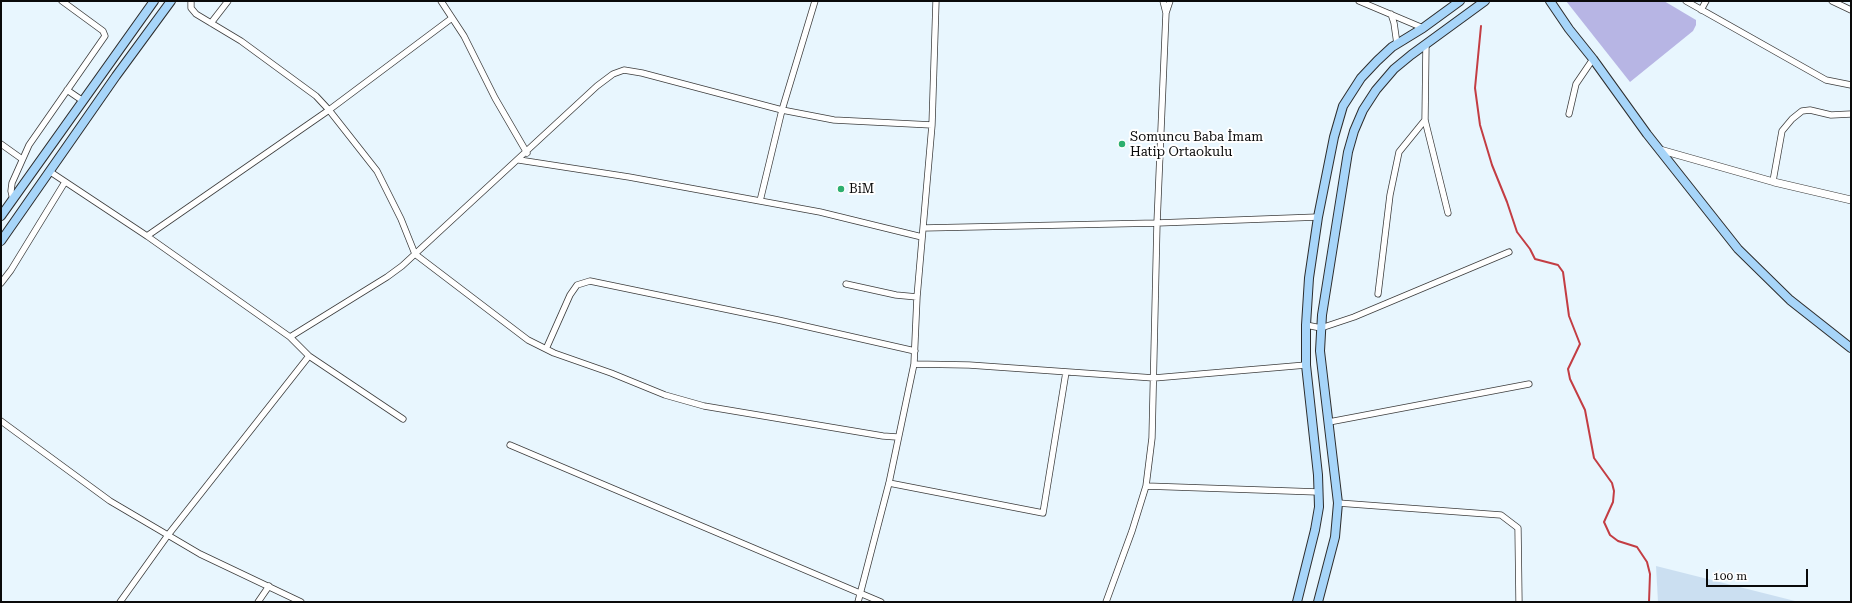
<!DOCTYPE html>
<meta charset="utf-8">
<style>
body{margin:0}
#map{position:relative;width:1852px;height:603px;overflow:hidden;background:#e8f6fe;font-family:"Roboto Serif",serif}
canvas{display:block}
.frame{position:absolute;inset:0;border:2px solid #0a0a0a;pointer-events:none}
.scale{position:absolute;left:1706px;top:569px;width:102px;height:18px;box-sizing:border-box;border:2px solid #0a0a0a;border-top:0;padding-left:5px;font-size:12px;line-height:14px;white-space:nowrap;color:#0a0a0a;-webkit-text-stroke:3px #fff;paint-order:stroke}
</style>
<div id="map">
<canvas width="1852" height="603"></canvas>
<div class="frame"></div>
<div class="scale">100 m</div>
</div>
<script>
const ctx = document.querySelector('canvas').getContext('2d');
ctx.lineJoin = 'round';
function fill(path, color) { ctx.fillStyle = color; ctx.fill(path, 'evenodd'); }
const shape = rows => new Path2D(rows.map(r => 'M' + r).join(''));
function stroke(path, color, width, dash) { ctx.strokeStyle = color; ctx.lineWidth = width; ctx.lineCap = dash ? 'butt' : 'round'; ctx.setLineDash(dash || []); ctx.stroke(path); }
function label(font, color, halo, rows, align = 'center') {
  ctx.font = font + ' "Roboto Serif",serif'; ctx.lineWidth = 4; ctx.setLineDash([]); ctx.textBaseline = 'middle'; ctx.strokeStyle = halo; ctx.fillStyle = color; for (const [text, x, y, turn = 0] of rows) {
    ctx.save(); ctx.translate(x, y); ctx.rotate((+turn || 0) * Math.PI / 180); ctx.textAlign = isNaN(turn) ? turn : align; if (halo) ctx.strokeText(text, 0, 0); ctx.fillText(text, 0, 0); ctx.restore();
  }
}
fill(shape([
 [1656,566,1799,602,1658,602]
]), '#cbdff1');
fill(shape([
 [1566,1,1664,1,1696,20,1696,25,1693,31,1630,82]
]), '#b7b5e4');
stroke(shape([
 [1481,26,1475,88,1480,125,1492,165,1507,202,1517,232,1530,249,1535,259,1558,265,1563,272,1569,316,1580,344,1568,369,1570,379,1585,410,1594,458,1612,483,1614,491,1613,502,1604,522,1610,535,1618,541,1637,547,1647,562,1650,574,1649,602]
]), '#c33d43', 2);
const minor = shape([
 [191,1,191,8,196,14,241,41,316,96,329,110,377,171,401,219,415,254,528,340,554,353,611,373,665,395,704,406,883,436,897,437],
 [441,1,464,36,495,98,527,153],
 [1163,1,1166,13,1170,1],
 [1359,1,1423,28],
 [1686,1,1826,80,1851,85],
 [1832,1,1851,10],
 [1701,10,1706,1],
 [1391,14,1394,23,1397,44],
 [211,23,228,1],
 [1426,44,1425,120,1448,213],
 [67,90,83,101],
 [1569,114,1576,84,1593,59],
 [1,144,22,159],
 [519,160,629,177,820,212,922,237],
 [49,171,147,236,290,337,309,356,403,419],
 [1773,181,1782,131,1792,119,1802,111,1810,110,1831,115,1851,114],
 [13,200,11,191,12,183,29,145,105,36,103,31,62,1],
 [760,201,782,110,815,1],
 [923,228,1157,223,1166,13],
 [147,236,329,110,452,18],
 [1,283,11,270,65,182],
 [846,284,896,295,917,297],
 [1378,294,1390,195,1399,152,1425,120],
 [1306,325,1321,328,1354,317,1509,252],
 [290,337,387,277,402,266,597,86,613,74,624,70,642,73,782,110,834,120,932,125],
 [546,349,570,295,577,285,590,281,778,320,915,351],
 [914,364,969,365,1154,378,1306,365],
 [1,421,110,501,200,554,301,602],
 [1329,422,1529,384],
 [510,445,881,602],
 [889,483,1043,513,1066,372],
 [1146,486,1318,492],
 [1338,503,1501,515,1518,528,1519,602],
 [120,602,168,535,309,356],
 [258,602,269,586],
 [858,602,889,483,914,364,917,297,932,125,936,1],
 [1106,602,1132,531,1146,486,1152,438,1157,223,1318,217]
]);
const tertiary = shape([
 [1661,150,1774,182,1851,200]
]);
const secondary = shape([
 [1550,1,1569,29,1593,59,1647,134,1738,249,1790,300,1851,348],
 [1,216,154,1],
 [1,241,116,76,171,1],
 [1297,602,1315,530,1319,507,1318,475,1306,365,1306,325,1309,278,1318,217,1334,137,1343,106,1361,78,1377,61,1392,47,1423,28,1460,1],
 [1318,602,1335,537,1338,503,1320,351,1322,315,1348,152,1354,131,1363,110,1376,90,1394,69,1411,55,1485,1]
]);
stroke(minor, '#3d3d3d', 7);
stroke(tertiary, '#3d3d3d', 8);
stroke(secondary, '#2c2c2c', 10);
stroke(minor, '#fff', 5.5);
stroke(tertiary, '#fff', 7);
stroke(secondary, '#a7d5f9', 8);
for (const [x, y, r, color] of [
 [1122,144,4,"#2daf6e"],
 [841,189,4,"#2daf6e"]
]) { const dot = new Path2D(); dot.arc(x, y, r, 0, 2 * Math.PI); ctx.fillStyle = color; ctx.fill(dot); stroke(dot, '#fff', 1.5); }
label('13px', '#0a0a0a', '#fff', [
 ["Somuncu Baba İmam",1130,137],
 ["Hatip Ortaokulu",1130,152],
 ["BiM",849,189]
], 'left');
</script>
